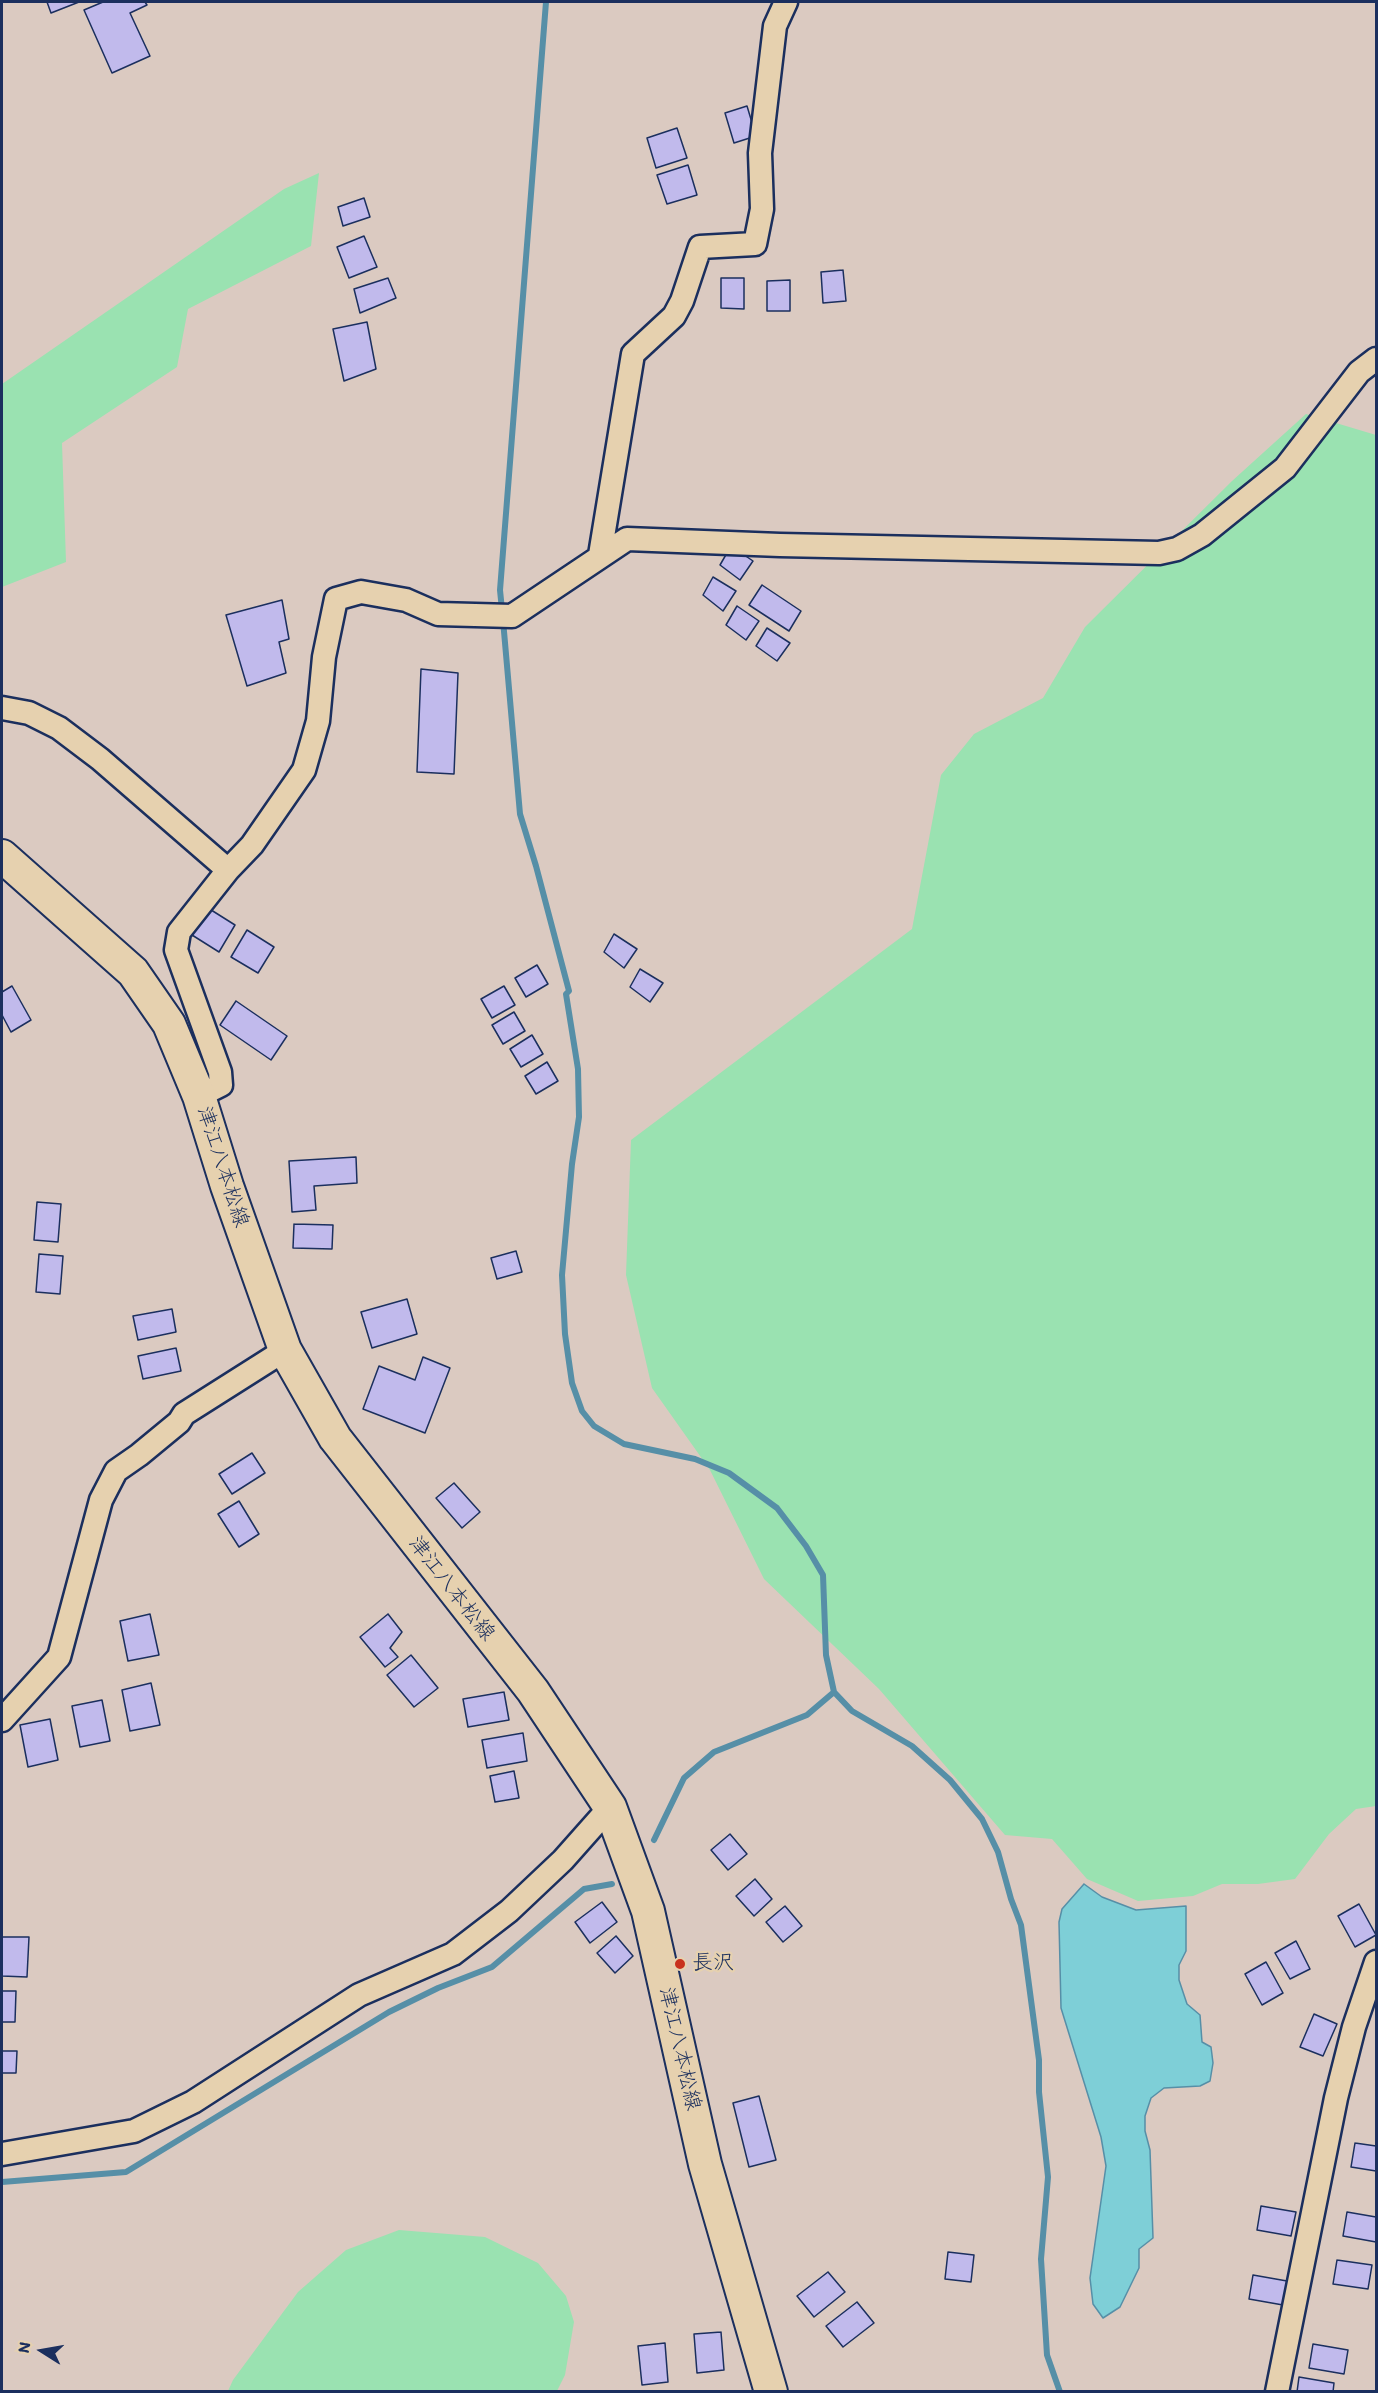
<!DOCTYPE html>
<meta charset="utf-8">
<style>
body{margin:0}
#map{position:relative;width:1378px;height:2393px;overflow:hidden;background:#dbcac1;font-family:Itim,sans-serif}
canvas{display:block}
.frame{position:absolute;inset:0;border:3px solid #1b2f5e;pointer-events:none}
.north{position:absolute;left:12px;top:2321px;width:60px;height:60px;-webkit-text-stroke:4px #e6d1af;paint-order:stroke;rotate:281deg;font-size:16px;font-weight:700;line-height:24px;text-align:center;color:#1b2f5e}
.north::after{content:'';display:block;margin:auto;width:21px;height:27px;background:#1b2f5e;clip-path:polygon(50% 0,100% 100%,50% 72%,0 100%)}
</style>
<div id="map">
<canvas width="1378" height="2393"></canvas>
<div class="frame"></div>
<div class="north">N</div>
</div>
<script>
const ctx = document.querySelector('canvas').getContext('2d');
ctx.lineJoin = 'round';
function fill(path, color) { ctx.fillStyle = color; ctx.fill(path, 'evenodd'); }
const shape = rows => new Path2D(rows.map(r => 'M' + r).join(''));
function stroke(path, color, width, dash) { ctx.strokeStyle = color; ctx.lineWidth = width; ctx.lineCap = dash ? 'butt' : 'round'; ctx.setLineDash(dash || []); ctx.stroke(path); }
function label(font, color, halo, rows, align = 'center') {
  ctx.font = font + ' Itim,"Klee One",sans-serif'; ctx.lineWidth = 4.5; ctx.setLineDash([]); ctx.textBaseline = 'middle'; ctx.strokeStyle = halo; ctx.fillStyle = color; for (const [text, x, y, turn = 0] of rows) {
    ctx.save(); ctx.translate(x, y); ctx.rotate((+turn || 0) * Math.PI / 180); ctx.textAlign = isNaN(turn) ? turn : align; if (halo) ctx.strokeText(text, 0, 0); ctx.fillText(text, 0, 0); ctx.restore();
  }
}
fill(shape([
 [319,173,311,246,188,309,177,367,62,443,66,562,2,587,2,384,284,189],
 [1306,414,1376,435,1376,1806,1356,1809,1329,1834,1295,1879,1258,1884,1222,1884,1193,1896,1138,1901,1087,1879,1052,1839,1005,1835,879,1689,764,1579,710,1470,652,1388,626,1275,631,1140,912,929,941,775,974,734,1043,698,1085,627,1232,481],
 [399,2230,485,2237,538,2263,566,2296,574,2322,565,2375,557,2391,228,2391,233,2380,298,2292,346,2250]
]), '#9ae2b1');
const water = shape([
 [1084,1884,1102,1897,1136,1910,1186,1906,1186,1951,1179,1965,1179,1980,1187,2004,1200,2015,1202,2042,1211,2047,1213,2063,1210,2081,1200,2086,1164,2088,1151,2098,1145,2116,1145,2131,1150,2150,1153,2238,1139,2249,1139,2268,1120,2307,1103,2318,1093,2304,1090,2278,1106,2166,1101,2137,1061,2008,1059,1922,1062,1909,1084,1884]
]);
fill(water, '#7ecfd7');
stroke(water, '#568fa7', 1.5);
stroke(shape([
 [502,610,500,590,546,2],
 [503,620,520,814,536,866,569,991,566,994,578,1069,579,1117,572,1164,562,1275,565,1334,572,1383,582,1411,594,1426,624,1444,695,1459,729,1473,777,1508,806,1546,823,1575,826,1655,834,1692,852,1711,912,1746,950,1780,982,1819,998,1852,1011,1899,1021,1925,1039,2060,1039,2092,1048,2177,1041,2259,1047,2355,1060,2392],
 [654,1840,684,1778,714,1752,807,1715,834,1692],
 [2,2182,126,2172,389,2012,438,1988,492,1967,584,1889,612,1884]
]), '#568fa7', 6);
const building = shape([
 [47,2,79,2,51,13,47,2],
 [103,2,145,2,147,5,130,13,150,56,112,73,84,10,103,2],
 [747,106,756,136,734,143,725,113,747,106],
 [677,128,687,158,656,168,647,138,677,128],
 [688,165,697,195,667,204,657,175,688,165],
 [364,198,370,217,343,226,338,207,364,198],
 [364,236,377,267,349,278,337,247,364,236],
 [843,270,846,301,823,303,821,272,843,270],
 [388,278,396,298,360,313,354,289,388,278],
 [721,278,744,278,744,309,721,308,721,278],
 [790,280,790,311,767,311,767,281,790,280],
 [367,322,376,369,344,381,333,329,367,322],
 [731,546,753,561,740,580,720,565,731,546],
 [713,577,736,591,723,611,703,595,713,577],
 [762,585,801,611,789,631,749,605,762,585],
 [282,600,289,639,279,642,286,673,247,686,226,615,282,600],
 [737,606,759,621,746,640,726,625,737,606],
 [767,628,790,643,777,661,756,646,767,628],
 [421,669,458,673,454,774,417,772,421,669],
 [208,908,235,925,219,952,192,935,208,908],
 [247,930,274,947,258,973,231,957,247,930],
 [614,934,637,949,624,968,604,952,614,934],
 [537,965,548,984,526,997,515,978,537,965],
 [640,969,663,983,650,1002,630,987,640,969],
 [12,986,31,1020,11,1032,2,1015,2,992,12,986],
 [504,986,515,1005,492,1018,481,999,504,986],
 [236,1001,287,1036,271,1060,220,1025,236,1001],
 [514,1012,525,1031,503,1044,492,1025,514,1012],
 [532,1035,543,1054,521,1067,510,1049,532,1035],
 [547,1062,558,1081,536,1094,525,1076,547,1062],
 [356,1157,357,1183,314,1186,316,1210,292,1212,289,1161,356,1157],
 [37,1202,61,1204,58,1242,34,1240,37,1202],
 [294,1224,333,1225,332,1249,293,1248,294,1224],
 [516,1251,522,1272,497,1279,491,1258,516,1251],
 [39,1254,63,1256,60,1294,36,1292,39,1254],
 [407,1299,417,1334,372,1348,361,1312,407,1299],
 [172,1309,176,1332,138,1340,133,1316,172,1309],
 [176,1348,181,1371,143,1379,138,1356,176,1348],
 [423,1357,450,1368,425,1433,363,1409,379,1366,415,1380,423,1357],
 [252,1453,265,1473,232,1494,219,1474,252,1453],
 [454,1483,480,1512,462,1528,436,1498,454,1483],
 [239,1501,259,1534,239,1547,218,1514,239,1501],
 [150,1614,159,1655,128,1661,120,1621,150,1614],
 [388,1614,402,1632,390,1648,398,1657,385,1667,360,1637,388,1614],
 [411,1655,438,1688,414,1707,387,1675,411,1655],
 [151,1683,160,1725,130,1731,122,1690,151,1683],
 [504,1692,509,1720,468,1727,463,1699,504,1692],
 [102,1700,110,1741,80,1747,72,1706,102,1700],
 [50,1719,58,1760,28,1767,20,1725,50,1719],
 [523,1733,527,1761,487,1768,482,1740,523,1733],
 [514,1771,519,1798,495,1802,490,1776,514,1771],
 [730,1834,747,1854,728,1870,711,1850,730,1834],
 [755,1879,772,1899,754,1916,736,1896,755,1879],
 [602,1902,617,1922,590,1943,575,1922,602,1902],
 [1359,1904,1376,1935,1355,1947,1338,1916,1359,1904],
 [785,1906,802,1926,783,1942,766,1922,785,1906],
 [616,1936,633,1956,615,1973,597,1953,616,1936],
 [2,1937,29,1937,27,1977,2,1976,2,1937],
 [1296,1941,1310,1969,1290,1979,1275,1953,1296,1941],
 [1266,1962,1283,1993,1262,2005,1245,1974,1266,1962],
 [2,1991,16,1991,15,2022,2,2022,2,1991],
 [1314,2014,1337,2024,1323,2056,1300,2047,1314,2014],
 [2,2051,17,2051,16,2073,2,2073,2,2051],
 [759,2096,776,2160,749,2167,733,2103,759,2096],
 [1355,2143,1376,2146,1376,2171,1351,2167,1355,2143],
 [1261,2206,1296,2212,1291,2236,1257,2230,1261,2206],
 [1347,2212,1376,2217,1376,2242,1343,2236,1347,2212],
 [948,2252,974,2255,971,2282,945,2279,948,2252],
 [1337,2260,1372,2265,1368,2289,1333,2284,1337,2260],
 [828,2272,845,2292,814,2317,797,2296,828,2272],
 [1253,2275,1287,2281,1283,2305,1249,2299,1253,2275],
 [857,2302,874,2323,843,2347,826,2326,857,2302],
 [721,2332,724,2370,697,2373,694,2334,721,2332],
 [665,2343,668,2382,642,2385,638,2346,665,2343],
 [1313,2344,1348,2350,1344,2374,1309,2368,1313,2344],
 [1299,2377,1334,2383,1333,2392,1297,2392,1299,2377]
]);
fill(building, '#c1baec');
stroke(building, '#1b2f5e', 1.5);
const minor = shape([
 [600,555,633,354,674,316,682,301,700,247,755,244,762,209,760,153,775,26,786,2],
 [2,708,29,713,59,728,100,759,228,870],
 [199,1096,221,1085,220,1072,176,950,179,932,228,870,252,845,304,770,318,721,324,657,336,599,361,592,406,600,438,614,512,616,627,539,780,545,1159,553,1177,549,1202,535,1285,468,1359,372,1376,359],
 [2,1720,59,1657,101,1500,116,1471,139,1455,179,1422,184,1414,285,1350],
 [2,2154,134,2131,193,2102,359,1995,453,1954,509,1911,563,1860,610,1807],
 [1277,2392,1336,2098,1354,2027,1376,1962]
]);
const secondary = shape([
 [2,856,133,972,169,1024,199,1096,227,1186,285,1350,335,1438,533,1691,610,1807,648,1911,705,2164,771,2392]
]);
stroke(minor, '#1b2f5e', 27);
stroke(secondary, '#1b2f5e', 36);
stroke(minor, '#e6d1af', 22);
stroke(secondary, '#e6d1af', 32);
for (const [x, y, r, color] of [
 [680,1964,6,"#c8321e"]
]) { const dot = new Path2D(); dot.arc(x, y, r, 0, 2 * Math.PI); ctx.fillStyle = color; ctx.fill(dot); stroke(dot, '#e6d1af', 2); }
label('21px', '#1b2f5e', '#e6d1af', [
 ["津江八本松線",222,1167,72],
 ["津江八本松線",451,1589,52],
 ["津江八本松線",679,2049,77]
]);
label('21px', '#1b2f5e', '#e6d1af', [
 ["長沢",692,1964]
], 'left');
</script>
